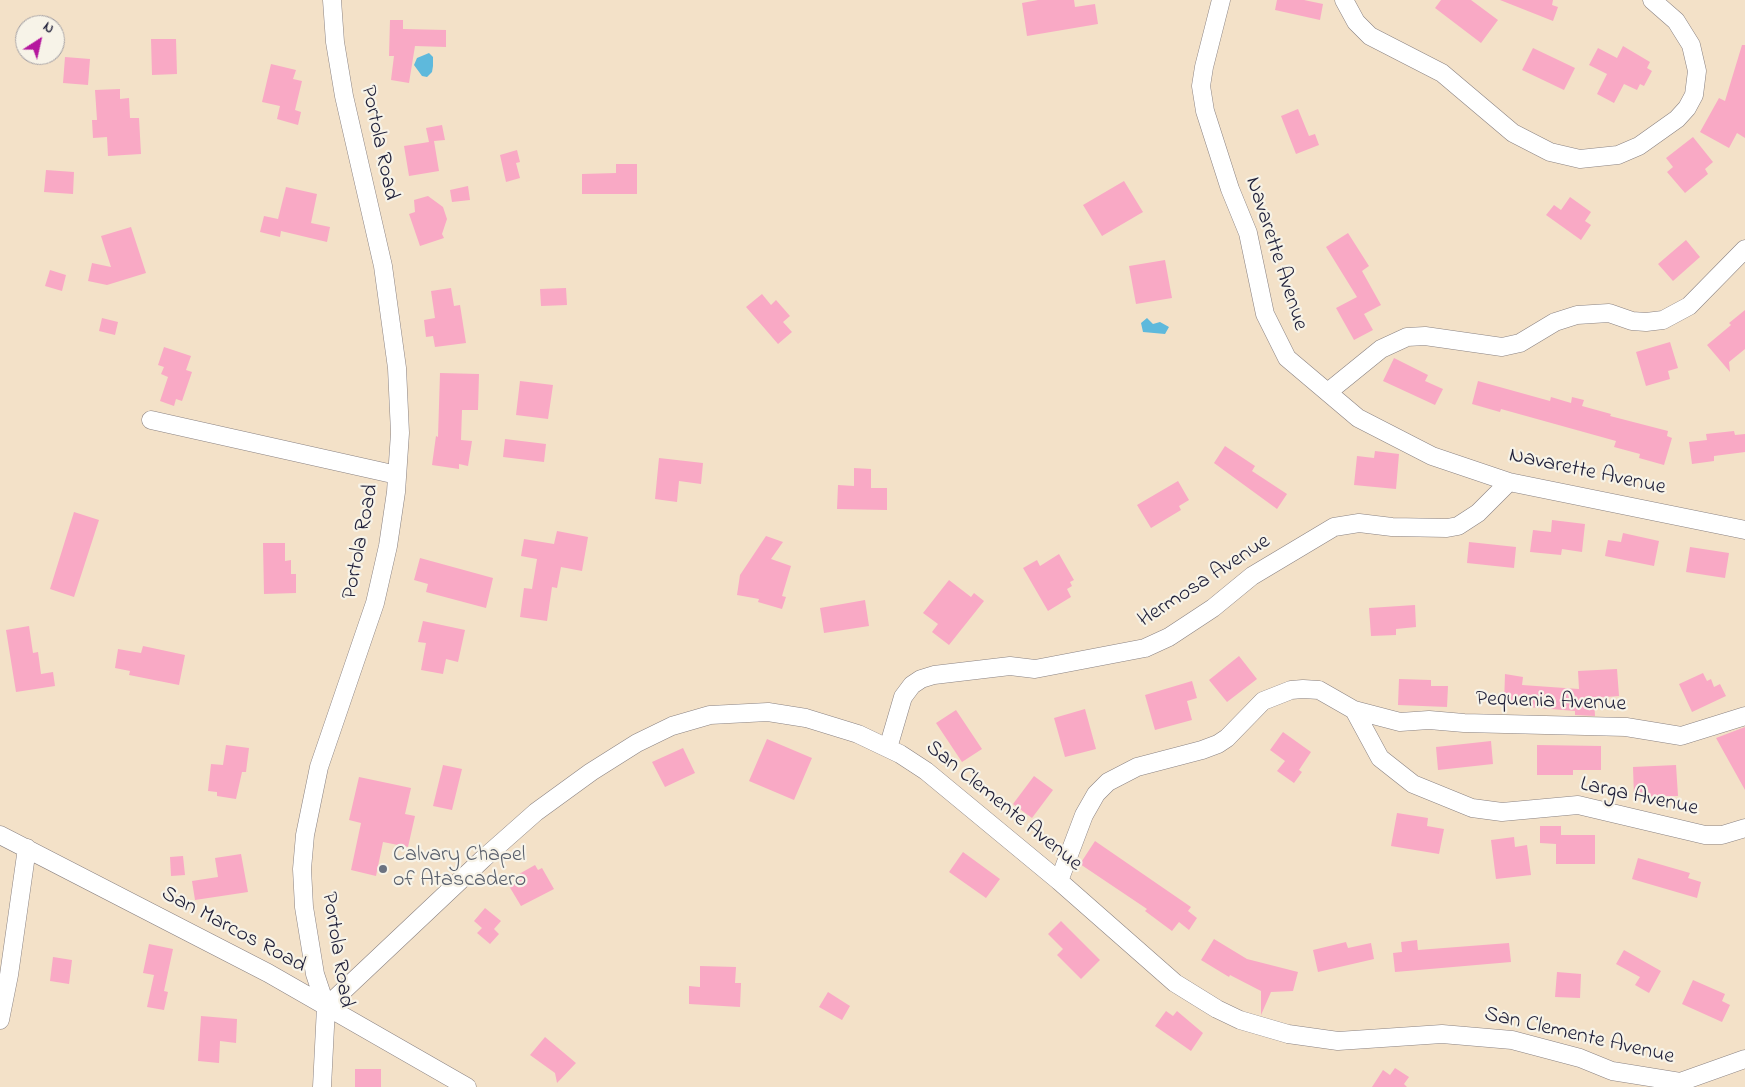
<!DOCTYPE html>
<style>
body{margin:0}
#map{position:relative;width:1745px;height:1087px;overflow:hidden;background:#f3e1c8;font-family:"Indie Flower",sans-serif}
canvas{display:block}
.north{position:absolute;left:15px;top:15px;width:50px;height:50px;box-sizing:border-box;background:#f7f3e8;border:1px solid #a29fa3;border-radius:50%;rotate:35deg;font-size:14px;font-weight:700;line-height:20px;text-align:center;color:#22223b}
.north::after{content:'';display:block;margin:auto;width:18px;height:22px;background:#b5179e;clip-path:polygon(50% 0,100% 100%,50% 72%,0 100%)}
</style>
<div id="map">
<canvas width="1745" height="1087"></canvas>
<div class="north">N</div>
</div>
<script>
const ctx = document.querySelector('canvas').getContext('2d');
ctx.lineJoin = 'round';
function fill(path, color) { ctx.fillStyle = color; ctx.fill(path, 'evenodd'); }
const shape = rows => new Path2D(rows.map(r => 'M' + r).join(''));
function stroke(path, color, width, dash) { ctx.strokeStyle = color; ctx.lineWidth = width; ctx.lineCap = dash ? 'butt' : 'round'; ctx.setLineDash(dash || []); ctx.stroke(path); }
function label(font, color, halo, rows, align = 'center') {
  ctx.font = font + ' "Indie Flower",sans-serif'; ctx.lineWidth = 4.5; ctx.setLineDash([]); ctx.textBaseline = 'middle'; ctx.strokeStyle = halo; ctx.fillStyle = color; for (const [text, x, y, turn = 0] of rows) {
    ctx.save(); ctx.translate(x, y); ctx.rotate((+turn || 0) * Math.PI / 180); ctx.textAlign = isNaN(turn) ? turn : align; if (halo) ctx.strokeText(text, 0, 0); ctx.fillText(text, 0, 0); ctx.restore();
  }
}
fill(shape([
 [429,53,433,57,433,66,432,72,427,77,422,76,414,65,417,58],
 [1147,318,1153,324,1160,322,1169,327,1165,334,1143,332,1141,323]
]), '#5eb9dc');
fill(shape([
 [1038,0,1074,0,1075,7,1095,4,1098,24,1027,36,1022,3],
 [1277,0,1304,0,1323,4,1320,20,1275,10],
 [1441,0,1471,0,1498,20,1481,43,1435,8],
 [1500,0,1553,0,1552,5,1558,7,1553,21],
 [390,20,403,20,403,29,446,30,446,47,415,46,409,83,391,80,394,56,389,56],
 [151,39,176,39,177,74,152,75],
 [1742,45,1745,45,1745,138,1737,133,1729,148,1700,132,1719,98,1725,101],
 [1623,46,1650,62,1647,68,1652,71,1644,86,1640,84,1637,90,1624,84,1614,103,1597,94,1607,74,1589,65,1598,48,1617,58],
 [1533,48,1575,68,1564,90,1522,70],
 [65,57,90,59,88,85,63,83],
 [271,64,296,70,293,79,302,81,295,110,301,112,298,125,277,119,280,106,262,102],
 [120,89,120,99,129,98,130,118,139,118,141,154,108,156,107,137,93,138,92,120,97,120,95,90],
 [1298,109,1309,136,1315,134,1319,145,1296,154,1281,116],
 [442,125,445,140,434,141,439,171,409,176,404,146,429,142,426,128],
 [1693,137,1713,162,1705,169,1708,174,1685,193,1667,172,1673,167,1666,158],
 [517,150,520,162,516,163,520,178,506,182,500,155],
 [616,164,637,164,637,194,582,194,582,174,616,173],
 [46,170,74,172,73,194,44,192],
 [1124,181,1143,212,1102,236,1083,205],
 [468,186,470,200,452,202,450,190],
 [286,187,317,194,311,223,330,227,327,242,281,231,280,237,260,232,264,216,278,219],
 [428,196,443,207,447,219,442,234,444,238,420,246,409,214,415,212,414,200],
 [1570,197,1591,212,1585,221,1591,225,1581,240,1546,215,1554,205,1561,210],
 [131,227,146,273,107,285,88,281,92,263,111,267,101,236],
 [1348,233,1369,266,1362,271,1381,305,1364,314,1373,330,1354,340,1336,308,1357,297,1326,247],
 [1686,240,1700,257,1673,281,1658,264],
 [1165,260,1172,298,1136,304,1129,266],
 [50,270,66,275,62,291,45,286],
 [451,288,454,306,460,305,466,343,435,347,433,336,426,337,424,320,435,318,431,291],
 [566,288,567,305,541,306,540,289],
 [762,294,771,305,776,300,790,316,783,322,792,332,778,344,746,307],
 [1745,310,1745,349,1729,362,1730,372,1707,345,1731,325,1729,323],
 [102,318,118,322,115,335,99,331],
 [1670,342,1678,368,1668,371,1670,379,1646,386,1636,352],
 [164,347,191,356,186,370,192,372,182,401,176,399,174,406,160,401,168,377,161,374,164,367,158,365],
 [1394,358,1428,375,1425,381,1443,389,1435,405,1383,381],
 [440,373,479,374,478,410,462,410,461,440,472,441,468,466,459,464,459,469,432,465,436,436,438,437],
 [520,381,553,385,548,419,516,415],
 [1478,381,1550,401,1551,397,1571,403,1572,397,1584,400,1582,406,1611,414,1610,416,1668,431,1667,436,1672,438,1664,465,1639,458,1640,454,1614,447,1616,441,1501,409,1500,412,1472,404],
 [1734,431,1735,435,1745,434,1745,452,1714,456,1714,461,1692,464,1689,442,1707,440,1706,434],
 [505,439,546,444,544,462,503,457],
 [1225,446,1255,466,1252,471,1287,494,1277,509,1214,463],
 [1375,451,1399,454,1396,489,1354,485,1357,456,1374,458],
 [659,458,703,463,701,484,679,481,677,502,655,499],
 [854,468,871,469,871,488,887,488,887,510,837,509,838,485,854,486],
 [1178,481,1189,500,1179,506,1181,510,1151,528,1137,505],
 [74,512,99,520,74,597,50,589],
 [1552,520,1585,524,1582,552,1562,549,1561,555,1530,552,1533,530,1551,532],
 [557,531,588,537,582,571,561,567,557,588,552,587,547,621,520,617,524,588,532,589,537,559,521,556,524,539,554,544],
 [1623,533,1659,541,1654,566,1605,556,1608,540,1621,542],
 [766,536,783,542,771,559,791,566,782,596,786,597,782,609,758,602,759,599,737,595,740,575],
 [1469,542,1516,547,1514,568,1467,563],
 [263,543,285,543,285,561,291,560,291,574,296,574,296,593,264,594],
 [1690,547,1729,553,1725,578,1686,572],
 [1059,554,1074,580,1070,582,1072,586,1067,589,1071,597,1048,611,1023,568,1037,560,1040,566],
 [420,558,493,578,486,608,426,592,428,584,414,580],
 [949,580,971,597,974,593,984,601,949,645,932,632,938,624,923,613],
 [865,600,869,626,824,633,820,608],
 [1415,605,1416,627,1396,629,1396,635,1371,636,1369,608],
 [423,621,465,630,458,662,446,659,443,674,421,670,426,643,418,642],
 [29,626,33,653,38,652,41,674,53,672,55,686,16,692,6,630],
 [143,646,185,655,179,685,129,675,130,671,115,668,118,649,141,653],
 [1239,656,1257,679,1227,702,1209,680],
 [1617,669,1619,696,1594,698,1595,716,1575,715,1575,711,1504,705,1505,674,1523,677,1522,685,1579,689,1578,671],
 [1703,673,1707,681,1711,679,1714,687,1720,684,1726,696,1692,712,1679,684],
 [1399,679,1431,680,1431,686,1448,686,1447,707,1398,705],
 [1192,681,1197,698,1187,701,1192,720,1155,730,1145,695],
 [1085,709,1096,749,1065,757,1054,718],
 [956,710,982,749,962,762,936,723],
 [1745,727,1745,790,1716,738],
 [1283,732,1311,752,1299,770,1302,772,1294,783,1277,771,1285,761,1270,750],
 [767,739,812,758,794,800,749,781],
 [1491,741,1493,764,1438,770,1436,747],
 [226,745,249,748,246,772,242,772,236,799,217,796,217,792,208,791,211,764,223,765],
 [1537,745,1601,746,1601,770,1573,770,1573,775,1537,775],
 [683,748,695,773,665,787,652,762],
 [443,765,462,769,452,810,433,806],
 [1676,765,1678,796,1634,797,1633,767],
 [1034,776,1053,790,1032,818,1013,804],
 [359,777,411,788,405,814,415,816,408,847,383,842,376,876,351,870,361,823,349,820],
 [1397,813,1428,818,1427,826,1444,829,1439,854,1391,846],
 [1540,826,1561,826,1561,835,1595,835,1595,864,1556,864,1556,844,1540,843],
 [1514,837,1515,847,1527,845,1531,875,1496,879,1491,840],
 [1095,841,1191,907,1188,911,1197,918,1189,930,1179,922,1172,931,1145,911,1147,909,1080,864],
 [963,852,1000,879,986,898,949,872],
 [241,854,248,892,195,900,192,881,218,877,215,858],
 [183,856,185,875,171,876,170,857],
 [1638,858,1690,873,1688,878,1701,882,1697,898,1632,879],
 [535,865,538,870,542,868,554,889,521,906,509,886,522,879,519,874],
 [485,908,501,921,494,929,499,934,490,944,477,933,482,928,474,921],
 [1061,921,1100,960,1081,979,1057,955,1063,949,1048,934],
 [1214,939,1247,959,1298,972,1293,991,1271,992,1261,1015,1261,991,1230,975,1229,977,1201,960],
 [1417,940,1418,950,1509,943,1511,962,1395,972,1393,953,1402,952,1401,942],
 [1346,942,1348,948,1371,943,1374,959,1318,972,1313,950],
 [149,944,173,949,164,991,168,992,164,1010,147,1007,154,975,143,973],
 [1624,950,1661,971,1649,993,1635,985,1640,977,1616,964],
 [53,957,72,960,69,984,50,981],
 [700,966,736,967,735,983,741,983,740,1007,689,1004,689,986,700,987],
 [1557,972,1581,974,1580,998,1555,997],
 [1693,980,1725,994,1722,1001,1730,1005,1722,1022,1682,1004],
 [828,992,850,1006,842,1020,819,1007],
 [1166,1011,1173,1016,1177,1011,1203,1033,1191,1051,1155,1026],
 [201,1016,237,1019,236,1043,220,1041,219,1063,198,1061],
 [545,1037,576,1063,557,1083,555,1073,530,1055],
 [1395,1068,1409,1077,1404,1084,1407,1087,1372,1087,1383,1070,1390,1075],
 [355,1069,381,1069,381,1087,355,1087]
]), '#f9a9c5');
const minor = shape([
 [1221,0,1204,67,1201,86,1205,111,1230,189,1248,233,1265,314,1287,358,1358,418,1432,456,1509,482,1745,530],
 [1344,0,1356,22,1370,36,1442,73,1513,133,1550,152,1580,159,1618,155,1639,146,1677,119,1687,108,1694,95,1697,71,1691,45,1676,21,1652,0],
 [1328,392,1381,349,1407,337,1425,336,1502,347,1520,343,1555,322,1577,315,1609,313,1632,321,1646,322,1663,320,1689,306,1745,249],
 [151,420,397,475],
 [1354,710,1400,722,1429,720,1464,723,1626,727,1681,736,1745,716],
 [888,748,903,697,912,685,921,679,934,675,1010,666,1035,669,1145,648,1169,637,1213,608,1252,576,1334,527,1359,523,1392,527,1447,528,1458,526,1478,513,1509,482],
 [0,835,268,973,467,1087],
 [1059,881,1084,815,1096,794,1108,782,1137,767,1202,750,1218,744,1227,738,1263,701,1291,690,1303,689,1319,690,1354,710,1380,758,1413,784,1472,808,1502,812,1578,805,1705,835,1722,835,1745,828],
 [326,1007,484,858,536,812,591,772,637,743,672,726,710,715,768,712,806,718,858,734,900,754,926,771,1059,881,1175,983,1217,1009,1240,1020,1288,1034,1338,1041,1442,1034,1512,1040,1580,1058,1612,1071,1680,1082],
 [0,1020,9,975,27,848],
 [1669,1086,1745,1059],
 [322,1087,326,1007,315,974,304,907,302,869,305,835,319,767,375,603,388,546,396,492,400,433,397,368,383,266,344,96,335,42,332,0]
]);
stroke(minor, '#8a8282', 19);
stroke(minor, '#fff', 18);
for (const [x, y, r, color] of [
 [383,869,5,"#6b7280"]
]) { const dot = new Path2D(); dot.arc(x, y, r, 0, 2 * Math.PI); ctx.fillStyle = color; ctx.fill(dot); stroke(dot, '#f7f3e8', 2); }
label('22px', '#22223b', '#f7f3e8', [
 ["Portola Road",378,143,78],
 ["Navarette Avenue",1275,254,72],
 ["Navarette Avenue",1587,473,12],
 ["Portola Road",362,542,-79],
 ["Hermosa Avenue",1205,582,-33],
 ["Pequenia Avenue",1551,703,2],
 ["Larga Avenue",1639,798,12],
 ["San Clemente Avenue",1003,807,39],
 ["San Marcos Road",233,931,28],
 ["Portola Road",336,950,81],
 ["San Clemente Avenue",1579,1037,13]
]);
label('22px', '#5b616d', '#f7f3e8', [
 ["Calvary Chapel",393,856],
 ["of Atascadero",393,881]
], 'left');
</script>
